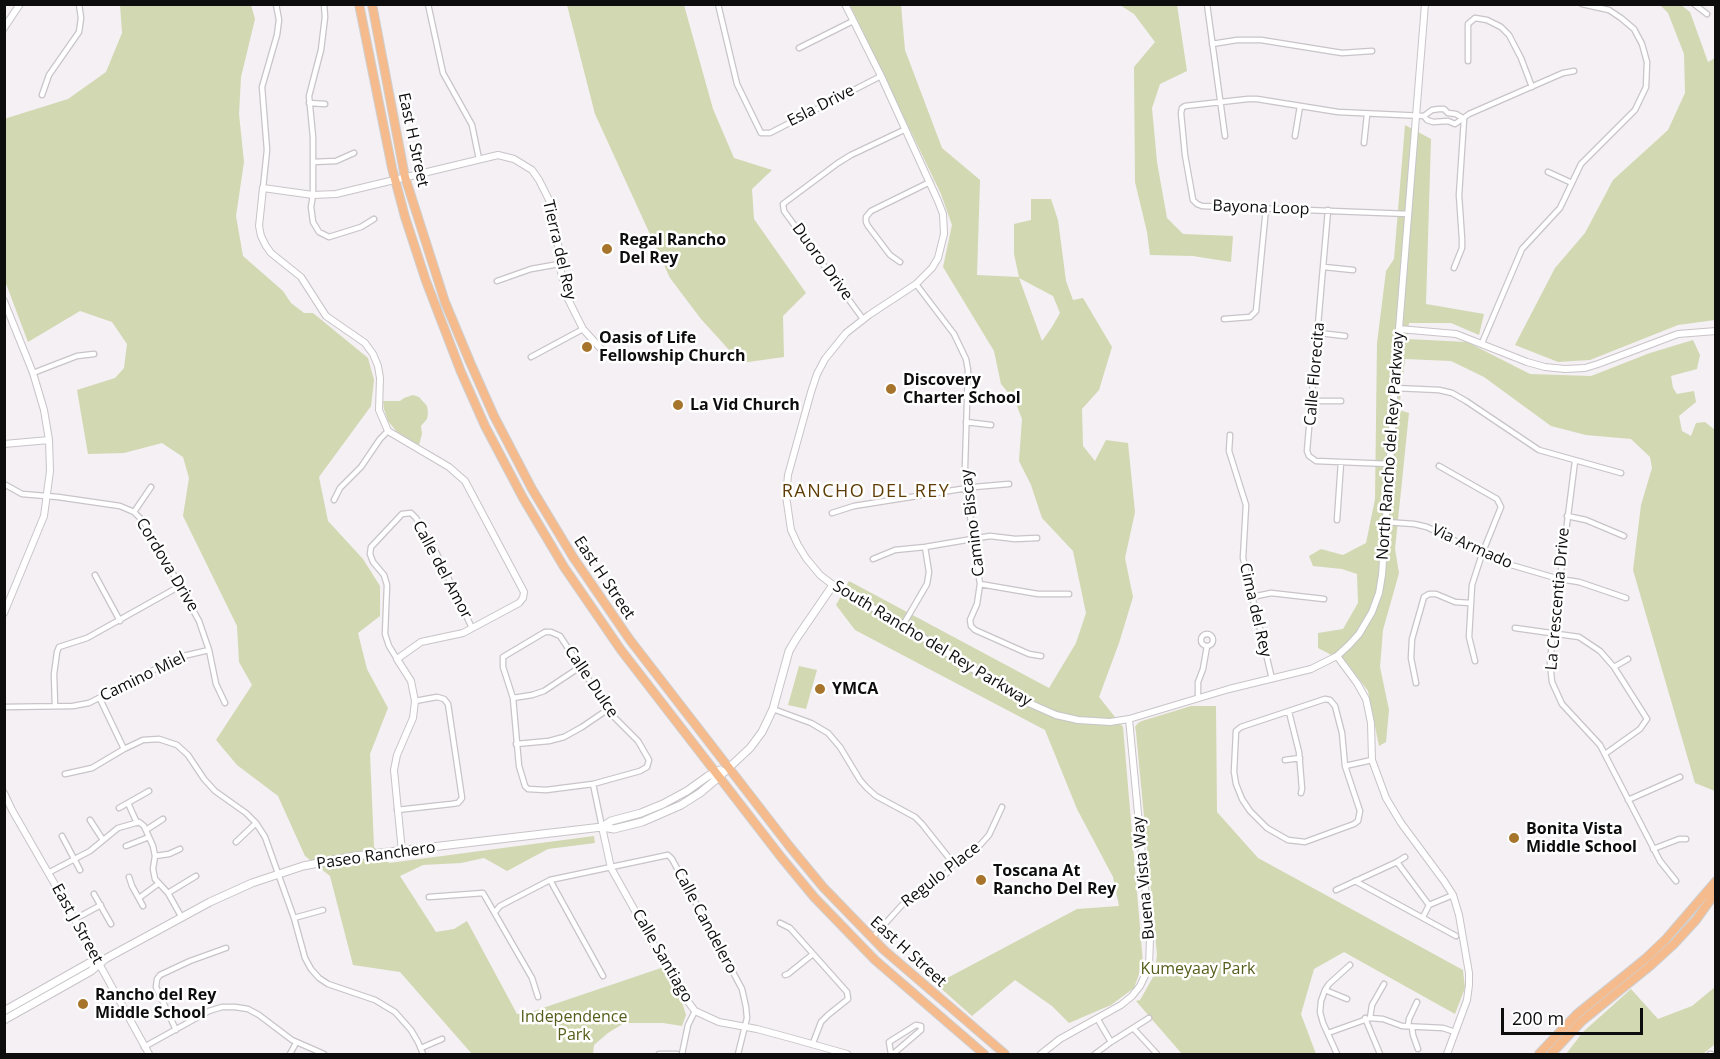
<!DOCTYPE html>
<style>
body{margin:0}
#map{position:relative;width:1720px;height:1059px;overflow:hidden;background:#f4f0f4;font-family:"Open Sans",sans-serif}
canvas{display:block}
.frame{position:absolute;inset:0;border:6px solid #0e0d0e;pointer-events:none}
.scale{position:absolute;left:1501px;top:1008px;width:142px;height:27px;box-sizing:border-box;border:3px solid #0e0d0e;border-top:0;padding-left:8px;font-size:18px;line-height:21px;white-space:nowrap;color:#0e0d0e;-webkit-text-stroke:4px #fff;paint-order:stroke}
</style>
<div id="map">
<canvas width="1720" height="1059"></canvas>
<div class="frame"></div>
<div class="scale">200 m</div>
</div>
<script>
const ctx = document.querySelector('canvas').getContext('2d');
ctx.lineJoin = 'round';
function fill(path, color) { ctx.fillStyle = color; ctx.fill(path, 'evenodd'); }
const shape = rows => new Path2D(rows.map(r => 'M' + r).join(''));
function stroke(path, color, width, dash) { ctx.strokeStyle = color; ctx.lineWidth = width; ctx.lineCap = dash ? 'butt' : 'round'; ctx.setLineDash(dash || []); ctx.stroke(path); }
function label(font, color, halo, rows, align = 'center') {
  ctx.font = font + ' "Open Sans",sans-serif'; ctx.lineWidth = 5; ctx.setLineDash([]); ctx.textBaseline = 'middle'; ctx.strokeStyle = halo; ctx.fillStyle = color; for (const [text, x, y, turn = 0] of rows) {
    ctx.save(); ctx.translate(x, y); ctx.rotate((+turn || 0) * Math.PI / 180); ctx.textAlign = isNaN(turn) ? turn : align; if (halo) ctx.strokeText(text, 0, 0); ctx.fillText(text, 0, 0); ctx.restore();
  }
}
fill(shape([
 [120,5,251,5,255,19,241,77,239,114,244,162,236,216,243,256,283,291,291,303,304,313,313,313,368,358,374,380,371,406,319,477,328,521,363,559,380,586,380,616,358,633,367,669,388,708,370,754,374,847,389,863,594,836,595,843,548,849,507,871,484,858,461,863,423,865,400,876,436,932,454,929,467,921,517,1014,528,1013,664,967,680,996,686,1015,682,1026,663,1023,624,1023,608,1033,594,1045,593,1054,472,1054,400,972,353,965,330,876,305,856,278,796,237,765,216,740,252,685,239,662,237,626,183,516,189,478,183,457,162,443,124,453,88,454,77,390,115,378,124,368,127,344,112,322,80,311,28,342,5,281,4,119,68,99,106,72,122,33],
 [567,5,684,5,713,109,734,158,772,170,752,189,754,219,806,293,783,316,784,357,741,363,701,319,670,278,595,114],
 [850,5,901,5,905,50,942,148,980,180,977,275,1019,277,1014,254,1014,224,1031,220,1031,199,1051,199,1058,220,1066,281,1073,300,1083,298,1112,347,1099,390,1082,409,1083,446,1095,461,1106,440,1128,443,1135,512,1125,558,1133,597,1119,643,1099,697,1123,727,1143,963,1134,988,1111,1005,1069,1023,1052,1006,1015,980,972,1016,936,984,1077,909,1119,906,1113,877,1077,809,1045,730,855,630,836,605,849,581,1049,688,1076,643,1086,613,1073,551,1042,518,1031,485,1019,461,1022,419,1015,401,1001,384,994,351,943,267,952,225,941,194],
 [1019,278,1053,296,1060,313,1052,327,1042,341],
 [1120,5,1177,5,1187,71,1160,84,1152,108,1157,162,1167,218,1183,234,1233,236,1231,262,1193,256,1150,255,1147,232,1135,182,1134,67,1155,42,1134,14],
 [1660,5,1681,5,1690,12,1708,62,1715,58,1715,320,1678,325,1590,360,1558,362,1515,345,1555,268,1585,233,1613,180,1668,130,1685,93,1684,54,1668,13],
 [1405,125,1431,139,1426,304,1484,314,1479,335,1451,323,1409,323,1407,339,1467,342,1530,374,1591,376,1650,353,1693,340,1700,355,1697,369,1671,376,1673,388,1677,394,1694,391,1696,402,1679,416,1682,431,1691,436,1696,423,1705,422,1715,430,1715,791,1695,783,1633,570,1641,505,1652,468,1650,457,1631,439,1586,435,1551,426,1484,377,1451,361,1405,359,1399,410,1409,413,1395,549,1399,573,1383,630,1380,667,1389,710,1386,742,1379,746,1368,691,1347,663,1318,648,1318,633,1343,629,1358,603,1357,574,1342,569,1313,566,1309,556,1321,549,1343,555,1366,543,1375,499,1377,343,1386,271,1394,259],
 [413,395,419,397,427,406,428,413,427,419,421,426,422,434,419,445,397,432,388,421,384,409,383,401,400,401,404,398],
 [799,666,817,670,806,709,788,705],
 [1191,706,1216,706,1217,812,1258,858,1463,970,1465,988,1455,1014,1344,952,1314,969,1301,1014,1316,1054,1182,1054,1136,1001,1140,1000,1152,979,1155,972,1157,955,1136,732,1135,727,1138,723,1142,721],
 [1715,987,1715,1044,1703,1054,1566,1054,1583,1032,1631,989,1658,1019,1692,1006]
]), '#d2d8b1');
const minor = shape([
 [324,4,325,17,321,50,309,96,313,137,313,195,311,207,313,222,319,232,329,237,361,227,374,219],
 [428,4,443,73,472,125,479,159],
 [718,4,737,84,761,133,770,133,881,76],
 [1207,4,1225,136],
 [1694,4,1707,14],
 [1212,44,1237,40,1261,40,1342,53,1372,51],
 [799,48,853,21],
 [1468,61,1468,24,1475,18,1487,20,1501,27,1509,35,1521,58,1532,87],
 [42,95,49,75,79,32,81,18,79,4],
 [309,103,325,104],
 [1424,116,1432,110,1439,109,1444,109,1448,113,1456,114,1464,119],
 [1295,136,1300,106],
 [1364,143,1367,115],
 [313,162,336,161,354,153],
 [1548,172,1572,183],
 [263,188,267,150,262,87,277,35,279,20,276,4],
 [1328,210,1307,451,1309,456,1316,461,1390,464],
 [1409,214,1202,206,1197,204,1193,200,1185,155,1181,113,1182,108,1185,106,1248,99,1257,99,1338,112,1424,116,1427,120,1433,122,1448,121,1455,124,1469,114,1563,73,1574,71],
 [900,262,890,255,868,226,866,222,866,217,871,211,930,182],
 [1324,267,1353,270],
 [1454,268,1462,248,1462,239,1459,195,1464,119],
 [497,281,531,269,559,264],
 [916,284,954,334,966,359,968,370,965,467,966,488,980,584,977,604,970,620,971,626,975,630,1029,654,1041,656],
 [863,319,784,211,783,204,838,163,851,155,906,129],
 [1224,319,1250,317,1256,311,1266,208],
 [1319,333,1345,336],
 [1482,343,1522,249,1560,208,1581,164,1635,110,1646,87,1647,62,1642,44,1634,29,1621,18,1609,10,1582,4],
 [531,357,583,329],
 [33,373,77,356,94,354],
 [1395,388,1439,390,1452,393,1466,401,1539,450,1621,473],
 [1313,401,1341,401],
 [966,422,991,425],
 [1230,435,1229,451,1246,505,1243,558,1272,679],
 [1575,461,1553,634,1550,663,1552,682,1562,704,1600,745,1660,861,1676,881],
 [1439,466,1497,499,1501,507,1482,554,1472,585,1469,637,1475,661],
 [4,484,22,494,58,497,120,506,134,512,143,521,149,530,199,621,209,650,216,684,225,703],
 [334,500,340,488,361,467,380,439,388,431],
 [134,512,151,487],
 [832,513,854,506,974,487,1009,484],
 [1567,516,1586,520,1624,536],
 [1337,520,1341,462],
 [1386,522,1414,524,1427,527,1494,560,1559,579,1579,582,1626,598],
 [873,559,895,550,925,547,990,536,1015,539,1037,538],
 [95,575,120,621],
 [980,584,1038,594,1069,594],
 [1252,597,1271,593,1324,599],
 [903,625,927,584,929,572,925,547],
 [1515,628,1579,637,1600,651,1614,667,1647,719,1640,729,1605,754],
 [545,632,551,632,560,636,593,686,607,710,638,741,649,760,647,767,640,771,593,784,546,790,528,789,525,786,519,766,513,698,503,667,503,657,545,632],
 '1201 640a6 6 0 1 1 12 0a6 6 0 1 1-12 0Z',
 [397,659,389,646,385,634,387,585,384,575,373,562,370,554,371,547,402,514,411,513,416,518,436,552,472,628],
 [1614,667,1628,659],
 [1416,683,1411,658,1412,639,1424,597,1429,594,1436,594,1455,602,1470,603],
 [513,698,532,695,544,691,580,667],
 [1198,698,1198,682,1203,669,1207,646],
 [100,699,124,749],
 [1325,699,1330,700,1335,706,1342,733,1345,766,1360,811,1358,821,1354,824,1305,842,1288,840,1267,828,1250,811,1242,799,1236,784,1234,772,1236,731,1241,727,1325,699],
 [55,706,54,674,57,652,59,647,87,638,180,586],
 [4,707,73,706,89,703,179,657,209,650],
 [773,709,811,723,828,733,840,747,860,780,867,788,876,796,915,817,922,824,949,858,951,866],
 [1289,712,1299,752,1302,789,1301,793],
 [516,744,549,741,564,737,582,727,607,710],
 [1285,760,1300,758],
 [1345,766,1372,760],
 [65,774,92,768,124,749,143,740,159,739,177,745,188,755,204,779,215,791,246,813,256,823,265,837,294,918,305,958,311,969,319,978,328,984,375,1000,395,1012,411,1030,418,1042,423,1054],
 [593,784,602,827],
 [1628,800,1680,777],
 [128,803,137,823],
 [119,808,149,791],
 [397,810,451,804,458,803,462,798,448,704,444,699,437,697,415,701],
 [90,820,103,840],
 [146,830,163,819],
 [62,836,80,870],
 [236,842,256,823],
 [126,846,149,837],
 [1653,849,1679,839,1686,839],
 [155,856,169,854,180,849],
 [1397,862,1429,905],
 [48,873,90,851,118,828,139,822,144,826,153,846,155,856,153,869,155,879,168,893,182,918],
 [129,877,132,886,143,906],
 [550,880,603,976],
 [1355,881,1456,936],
 [1336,890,1397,862,1405,857],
 [168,893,196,876],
 [94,894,111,924],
 [429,897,483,893,532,978,538,997],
 [139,898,158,884],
 [495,912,500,906,550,880,668,855,672,859,742,989,746,1007,747,1018,738,1054],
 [1423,917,1429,905,1453,895],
 [294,918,323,910],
 [75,919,101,905],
 [780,923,790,928,847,992,848,999,828,1015,821,1022,813,1043],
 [872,938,902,905,947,873,951,866,972,854,989,835,1002,807],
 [785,975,788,974,813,954],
 [1325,990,1347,999],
 [1097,1018,1111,1042],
 [1365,1018,1380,1054],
 [1370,1018,1372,1005,1384,984],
 [1408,1026,1409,1019,1417,1002],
 [1412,1027,1413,1035,1418,1049],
 [1133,1028,1157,1054],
 [176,1030,156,987,157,979,160,975,190,961,226,948],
 [1328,1033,1370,1018,1383,1019,1402,1026,1443,1028,1455,1032],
 [144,1047,209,1011,222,1007,235,1007,248,1009,259,1015,292,1040,324,1054],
 [421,1048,442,1039],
 [290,1054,296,1043],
 [659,1054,677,1054],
 [682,1054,688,1025,695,1011],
 [891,1054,889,1042,916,1025,921,1026,921,1030,893,1054],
 [1095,1054,1111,1042,1149,1018],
 [1337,1054,1323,1023,1320,1012,1321,1001,1325,990,1329,984,1350,965],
 [1710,1054,1711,1054]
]);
const tertiary = shape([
 [845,4,881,76,938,201,943,214,944,234,938,258,932,268,916,284,869,315,846,333,825,359,817,374,811,392,788,475,786,496,791,530,798,545,806,558,820,575,833,585,903,625,1022,700,1056,715,1078,720,1110,722,1129,719,1229,689,1311,669,1337,656,1349,645,1359,634,1372,612,1379,593,1382,575,1399,329,1425,4],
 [4,28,20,4],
 [4,301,33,373,44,410,49,440,50,471,44,516,4,613],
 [1399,329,1456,334,1527,362,1545,367,1565,369,1585,368,1598,364,1678,334,1716,331],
 [4,444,49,440],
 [1337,656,1357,683,1366,699,1371,723,1372,760,1386,798,1401,823,1444,881,1453,895,1459,915,1469,973,1469,985,1467,1000,1447,1054],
 [4,793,12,810,65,902,149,1054],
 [602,827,611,868,680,991,695,1011,719,1022,757,1029,794,1039,847,1054],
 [402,852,394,770,397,755,413,718,415,701,411,681,397,659,421,642,463,633,519,603,523,598,524,592,465,481,449,467,388,431,379,410,380,378,378,366,373,354,365,343,326,316,301,277,271,253,266,246,261,236,259,226,263,188,313,195,336,194,498,155,514,159,532,170,539,180,549,200,558,242,559,264,568,299,583,329,602,350],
 [1041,1054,1060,1039,1121,1005,1132,996,1140,986,1149,967,1150,939,1129,719]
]);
const secondary = shape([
 [602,827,611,821,641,813,663,804,687,791,708,776,720,770],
 [4,1011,89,963,99,963],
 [4,1020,91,971,105,959,210,902,252,883,303,866,355,856,602,827,614,829,642,822,681,805,700,793,719,777,750,748,762,732,773,709,789,651,796,639,833,585]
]);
const primary = shape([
 [359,4,392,168,405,217,426,281,461,372,485,426,523,498,564,567,621,650,781,857,814,897,875,960,984,1054],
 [372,4,405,177,445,302,470,362,494,416,532,489,573,557,630,640,790,847,823,887,884,950,1005,1054],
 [1539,1054,1577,1014,1645,959,1666,939,1716,881],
 [1551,1054,1582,1021,1650,966,1674,944,1696,920,1711,899,1713,885]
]);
stroke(minor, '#c8c4c8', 7);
stroke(tertiary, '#c8c4c8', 8);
stroke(secondary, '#c8c4c8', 9);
stroke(primary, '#cfcfcf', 10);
stroke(minor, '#fff', 4.5);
stroke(tertiary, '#fff', 6);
stroke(secondary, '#fff', 7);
stroke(primary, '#f5bb8d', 8);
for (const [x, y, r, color] of [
 [607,249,6,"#a7742b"],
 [587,347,6,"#a7742b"],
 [891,389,6,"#a7742b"],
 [678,405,6,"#a7742b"],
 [820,689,6,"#a7742b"],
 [1514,838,6,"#a7742b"],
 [981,880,6,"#a7742b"],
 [83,1004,6,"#a7742b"]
]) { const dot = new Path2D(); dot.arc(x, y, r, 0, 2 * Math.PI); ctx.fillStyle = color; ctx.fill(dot); stroke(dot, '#fff', 2); }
label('16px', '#0e0d0e', '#fff', [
 ["Esla Drive",821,106,-27],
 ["East H Street",413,140,78],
 ["Bayona Loop",1261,208,2],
 ["Tierra del Rey",559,250,77],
 ["Duoro Drive",822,262,54],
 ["Calle Florecita",1315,374,-85],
 ["North Rancho del Rey Parkway",1391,446,-86],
 ["Camino Biscay",973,523,-97],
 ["Via Armado",1472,547,24],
 ["Cordova Drive",167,565,59],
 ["Calle del Amor",442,570,62],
 ["East H Street",604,578,56],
 ["La Crescentia Drive",1558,599,-85],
 ["Cima del Rey",1255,610,77],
 ["South Rancho del Rey Parkway",932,644,31],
 ["Camino Miel",143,677,-26],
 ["Calle Dulce",591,682,56],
 ["Paseo Ranchero",376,856,-8],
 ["Regulo Place",941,875,-38],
 ["Buena Vista Way",1144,878,-95],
 ["Calle Candelero",705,921,62],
 ["East J Street",77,924,61],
 ["East H Street",908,952,42],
 ["Calle Santiago",662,956,60]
]);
label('bold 16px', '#0e0d0e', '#fff', [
 ["Regal Rancho",619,240],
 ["Del Rey",619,258],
 ["Oasis of Life",599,338],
 ["Fellowship Church",599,356],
 ["Discovery",903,380],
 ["Charter School",903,398],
 ["La Vid Church",690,405],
 ["YMCA",832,689],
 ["Bonita Vista",1526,829],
 ["Middle School",1526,847],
 ["Toscana At",993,871],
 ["Rancho Del Rey",993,889],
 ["Rancho del Rey",95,995],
 ["Middle School",95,1013]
], 'left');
label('16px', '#565d1a', '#fff', [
 ["Kumeyaay Park",1198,969],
 ["Independence",574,1017],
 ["Park",574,1035]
]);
ctx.letterSpacing = '1.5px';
label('18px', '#5f3d05', '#fff', [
 ["RANCHO DEL REY",866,492]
]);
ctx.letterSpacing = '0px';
</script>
